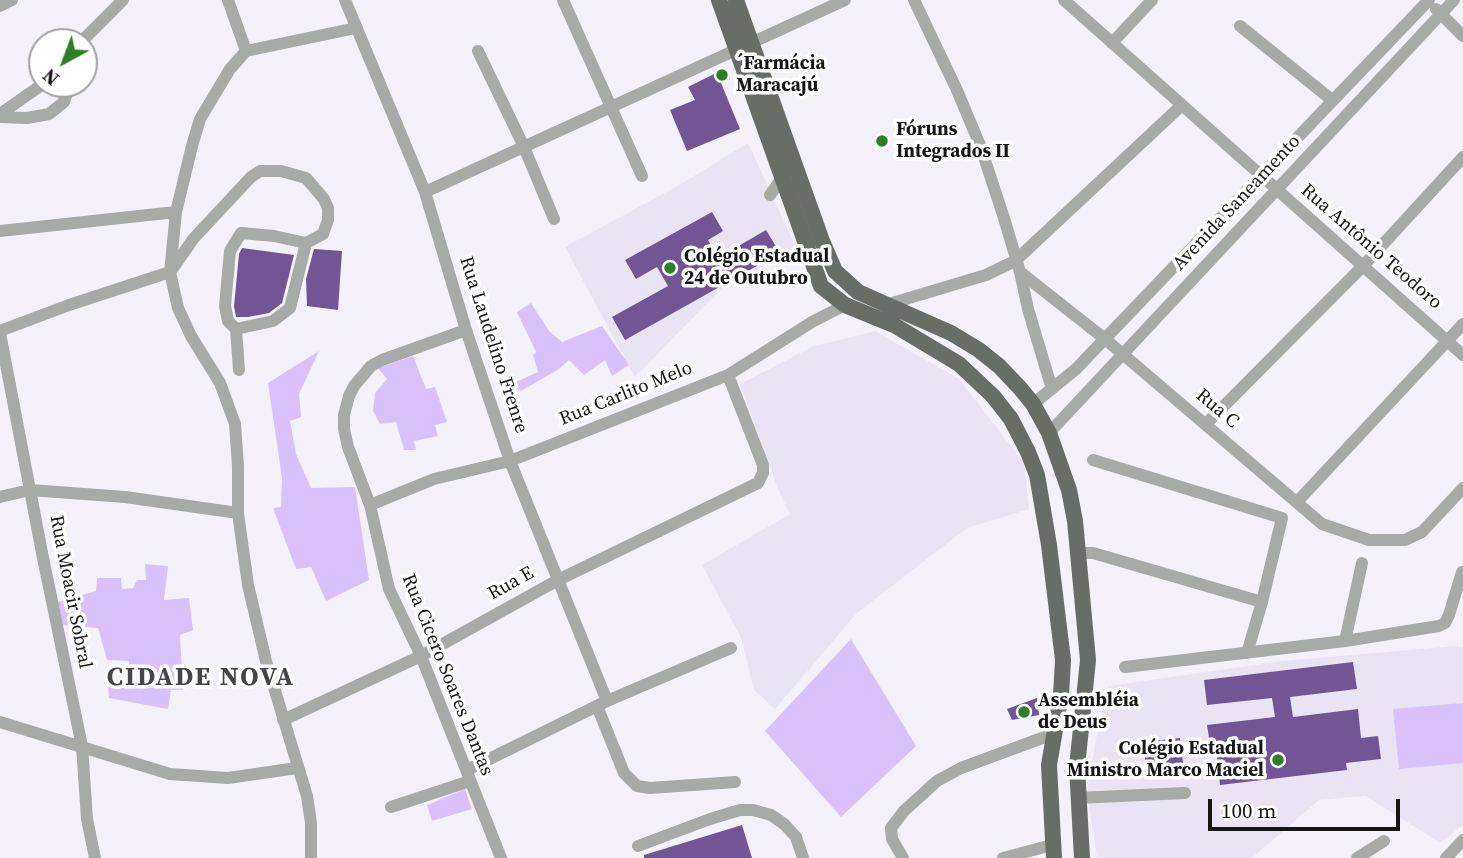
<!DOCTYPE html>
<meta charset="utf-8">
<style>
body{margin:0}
#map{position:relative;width:1463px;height:858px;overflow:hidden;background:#f5f1fb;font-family:"Source Serif 4",serif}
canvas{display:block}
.north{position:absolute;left:28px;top:28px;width:70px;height:70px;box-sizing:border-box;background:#fff;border:2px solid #a1a1a2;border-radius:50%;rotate:221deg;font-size:19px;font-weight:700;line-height:28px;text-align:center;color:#151417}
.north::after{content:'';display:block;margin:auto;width:24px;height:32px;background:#2f7e27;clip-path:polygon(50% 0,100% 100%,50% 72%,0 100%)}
.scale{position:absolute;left:1208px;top:799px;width:192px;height:32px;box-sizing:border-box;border:4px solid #151417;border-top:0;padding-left:9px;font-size:21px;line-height:24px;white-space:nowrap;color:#151417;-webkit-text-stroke:5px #fff;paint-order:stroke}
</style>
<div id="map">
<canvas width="1463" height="858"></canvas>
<div class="north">N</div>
<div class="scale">100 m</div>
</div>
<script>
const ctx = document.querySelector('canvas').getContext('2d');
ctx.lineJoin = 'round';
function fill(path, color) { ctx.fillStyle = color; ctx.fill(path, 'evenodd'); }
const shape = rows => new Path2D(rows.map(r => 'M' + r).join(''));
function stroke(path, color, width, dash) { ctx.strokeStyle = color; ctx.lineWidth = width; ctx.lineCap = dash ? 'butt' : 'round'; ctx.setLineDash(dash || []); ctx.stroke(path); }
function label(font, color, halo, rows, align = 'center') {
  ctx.font = font + ' "Source Serif 4",serif'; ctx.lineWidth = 7; ctx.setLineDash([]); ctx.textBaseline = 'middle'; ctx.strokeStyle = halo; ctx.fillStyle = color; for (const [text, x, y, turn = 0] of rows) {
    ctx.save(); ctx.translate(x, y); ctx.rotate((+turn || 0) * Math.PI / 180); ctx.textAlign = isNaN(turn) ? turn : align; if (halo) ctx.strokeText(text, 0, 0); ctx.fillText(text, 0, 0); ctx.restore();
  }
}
fill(shape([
 [748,143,798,252,726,284,635,377,565,247,681,184],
 [875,331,959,379,1024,463,1029,509,967,528,857,613,775,709,754,690,741,638,702,565,790,514,778,489,740,384,814,346],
 [1455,646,1463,647,1463,825,1440,843,1366,796,1319,800,1252,858,1097,858,1087,791,1098,728,1108,686,1283,661]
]), '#eae3f4');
fill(shape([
 [531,303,549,331,562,342,602,326,629,365,612,376,605,360,584,375,569,360,559,369,521,391,509,385,538,372,533,355,536,352,517,312],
 [319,351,299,394,301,417,290,421,296,454,311,488,355,487,369,580,326,601,311,567,296,569,273,508,281,507,282,478,268,383],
 [413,356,426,389,435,387,447,422,435,425,438,436,414,441,416,450,404,450,396,422,380,424,373,411,375,393,387,379,378,368],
 [145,564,168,566,164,600,189,598,193,630,180,635,183,690,171,690,168,709,109,698,108,685,130,686,129,661,107,660,98,628,63,625,58,602,96,591,97,578,121,578,122,589,133,588,137,580,146,580],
 [851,639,916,746,841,817,765,731],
 [1463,703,1463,763,1399,769,1393,709],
 [465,789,472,809,432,821,427,805]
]), '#d9c2fb');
fill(shape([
 [724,69,730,79,721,83,740,129,687,151,670,110,695,100,688,87],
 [712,212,723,231,708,240,718,258,766,230,780,253,625,340,612,317,668,286,657,267,636,279,625,260],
 [242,248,294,255,282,303,269,313,248,317,236,317,234,306,239,254],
 [314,249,342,251,338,310,307,306,306,279],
 [1353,662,1357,689,1290,697,1293,717,1358,709,1361,738,1378,736,1381,759,1346,763,1347,770,1220,785,1216,750,1211,751,1207,725,1275,717,1272,698,1207,705,1204,680],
 [1037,698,1039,715,1012,720,1007,709],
 [1180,738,1184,771,1147,775,1143,742],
 [742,825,752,858,644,858,644,855]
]), '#715594');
stroke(shape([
 [228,0,246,51],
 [345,0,425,192,466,330,510,461,607,701],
 [563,0,642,176],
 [914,0,956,88,980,145,1004,218,1020,272,1028,309,1052,389],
 [1064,0,1463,355],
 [0,6,12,0],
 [1436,9,1463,36],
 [1240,26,1332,100],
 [81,42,123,0],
 [1112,43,1152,0],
 [478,51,524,147,554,219],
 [0,114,43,84],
 [0,117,27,118,49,114,64,102,70,84],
 [425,192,845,0],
 [770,195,782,178],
 [0,231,176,212],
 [1020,272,1105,339,1322,524,1369,540,1405,540,1422,532,1463,488],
 [889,304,986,275,1015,261,1182,105],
 [236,329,239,370],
 [466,330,382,360,371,366,354,386,349,396,344,415,344,429,348,447,370,505,389,589,421,656,501,858],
 [0,331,69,305,170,272,194,238,251,177,260,171,281,171,306,178,324,199,328,208,328,220,323,234,306,243,274,236,241,233,230,251,225,306,228,321,236,329,273,321,290,308,306,243],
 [0,333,43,558,82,746,87,819,95,858],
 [1033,404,1076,369,1429,0],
 [1206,424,1363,266,1463,157],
 [1049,433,1454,0],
 [1093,460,1282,518,1262,602,1247,653],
 [0,497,30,490,125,497,238,513],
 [1297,502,1463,324],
 [370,505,434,479,510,461,728,375,812,322,845,305],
 [1079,553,1093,553,1262,602],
 [1345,641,1362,563],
 [1125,667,1345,641,1439,626,1445,623,1449,615,1462,572],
 [597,706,624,773,637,786,650,788,735,782],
 [283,720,421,656,558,580,758,483,763,473,763,465,728,375],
 [0,722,170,774,228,778,297,768],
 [467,770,607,701,731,648],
 [1077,798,1185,793],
 [391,807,470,781],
 [638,846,710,819,740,810,753,810,771,815,784,824,796,837,803,858],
 [311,858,311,823,307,796,266,661,248,585,238,513,238,466,235,424,220,383,191,336,178,308,170,272,176,212,192,146,200,119,230,69,246,51,356,28],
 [903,858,892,839,891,828,904,811,937,781,961,768,1053,734],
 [1003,858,1052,845],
 [1357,858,1384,841],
 [1446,858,1463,840]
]), '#a7aaa6', 12);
stroke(shape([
 [719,0,821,286,845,305,894,325,959,364,993,396,1011,419,1028,452,1037,475,1049,545,1063,660,1061,695,1049,765,1054,858],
 [736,0,822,241,835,271,858,292,951,333,979,350,999,366,1020,388,1033,404,1049,433,1069,490,1075,521,1088,660,1077,767,1082,858]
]), '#686e67', 16);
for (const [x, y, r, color] of [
 [722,75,7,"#2f7e27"],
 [882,141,7,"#2f7e27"],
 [670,268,7,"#2f7e27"],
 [1024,712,7,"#2f7e27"],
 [1278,760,7,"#2f7e27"]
]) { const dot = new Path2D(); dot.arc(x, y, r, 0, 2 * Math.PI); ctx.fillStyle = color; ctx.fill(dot); stroke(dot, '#fff', 2.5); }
label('bold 19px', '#151417', '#fff', [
 ["´Farmácia",736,64],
 ["Maracajú",736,86],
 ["Fóruns",896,130],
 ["Integrados II",896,152],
 ["Colégio Estadual",684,257],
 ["24 de Outubro",684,279],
 ["Assembléia",1038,701],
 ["de Deus",1038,723],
 ["Colégio Estadual",1264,749,"right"],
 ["Ministro Marco Maciel",1264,771,"right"]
], 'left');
label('19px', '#151417', '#fff', [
 ["Avenida Saneamento",1237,203,-47],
 ["Rua Antônio Teodoro",1371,247,41],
 ["Rua Laudelino Frenre",493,345,72],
 ["Rua Carlito Melo",626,394,-22],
 ["Rua C",1217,409,40],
 ["Rua E",511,584,-29],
 ["Rua Moacir Sobral",70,592,79],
 ["Rua Cicero Soares Dantas",447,675,68]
]);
ctx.letterSpacing = '2px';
label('bold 26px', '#46434b', '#fff', [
 ["CIDADE NOVA",201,678]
]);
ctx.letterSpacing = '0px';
</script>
